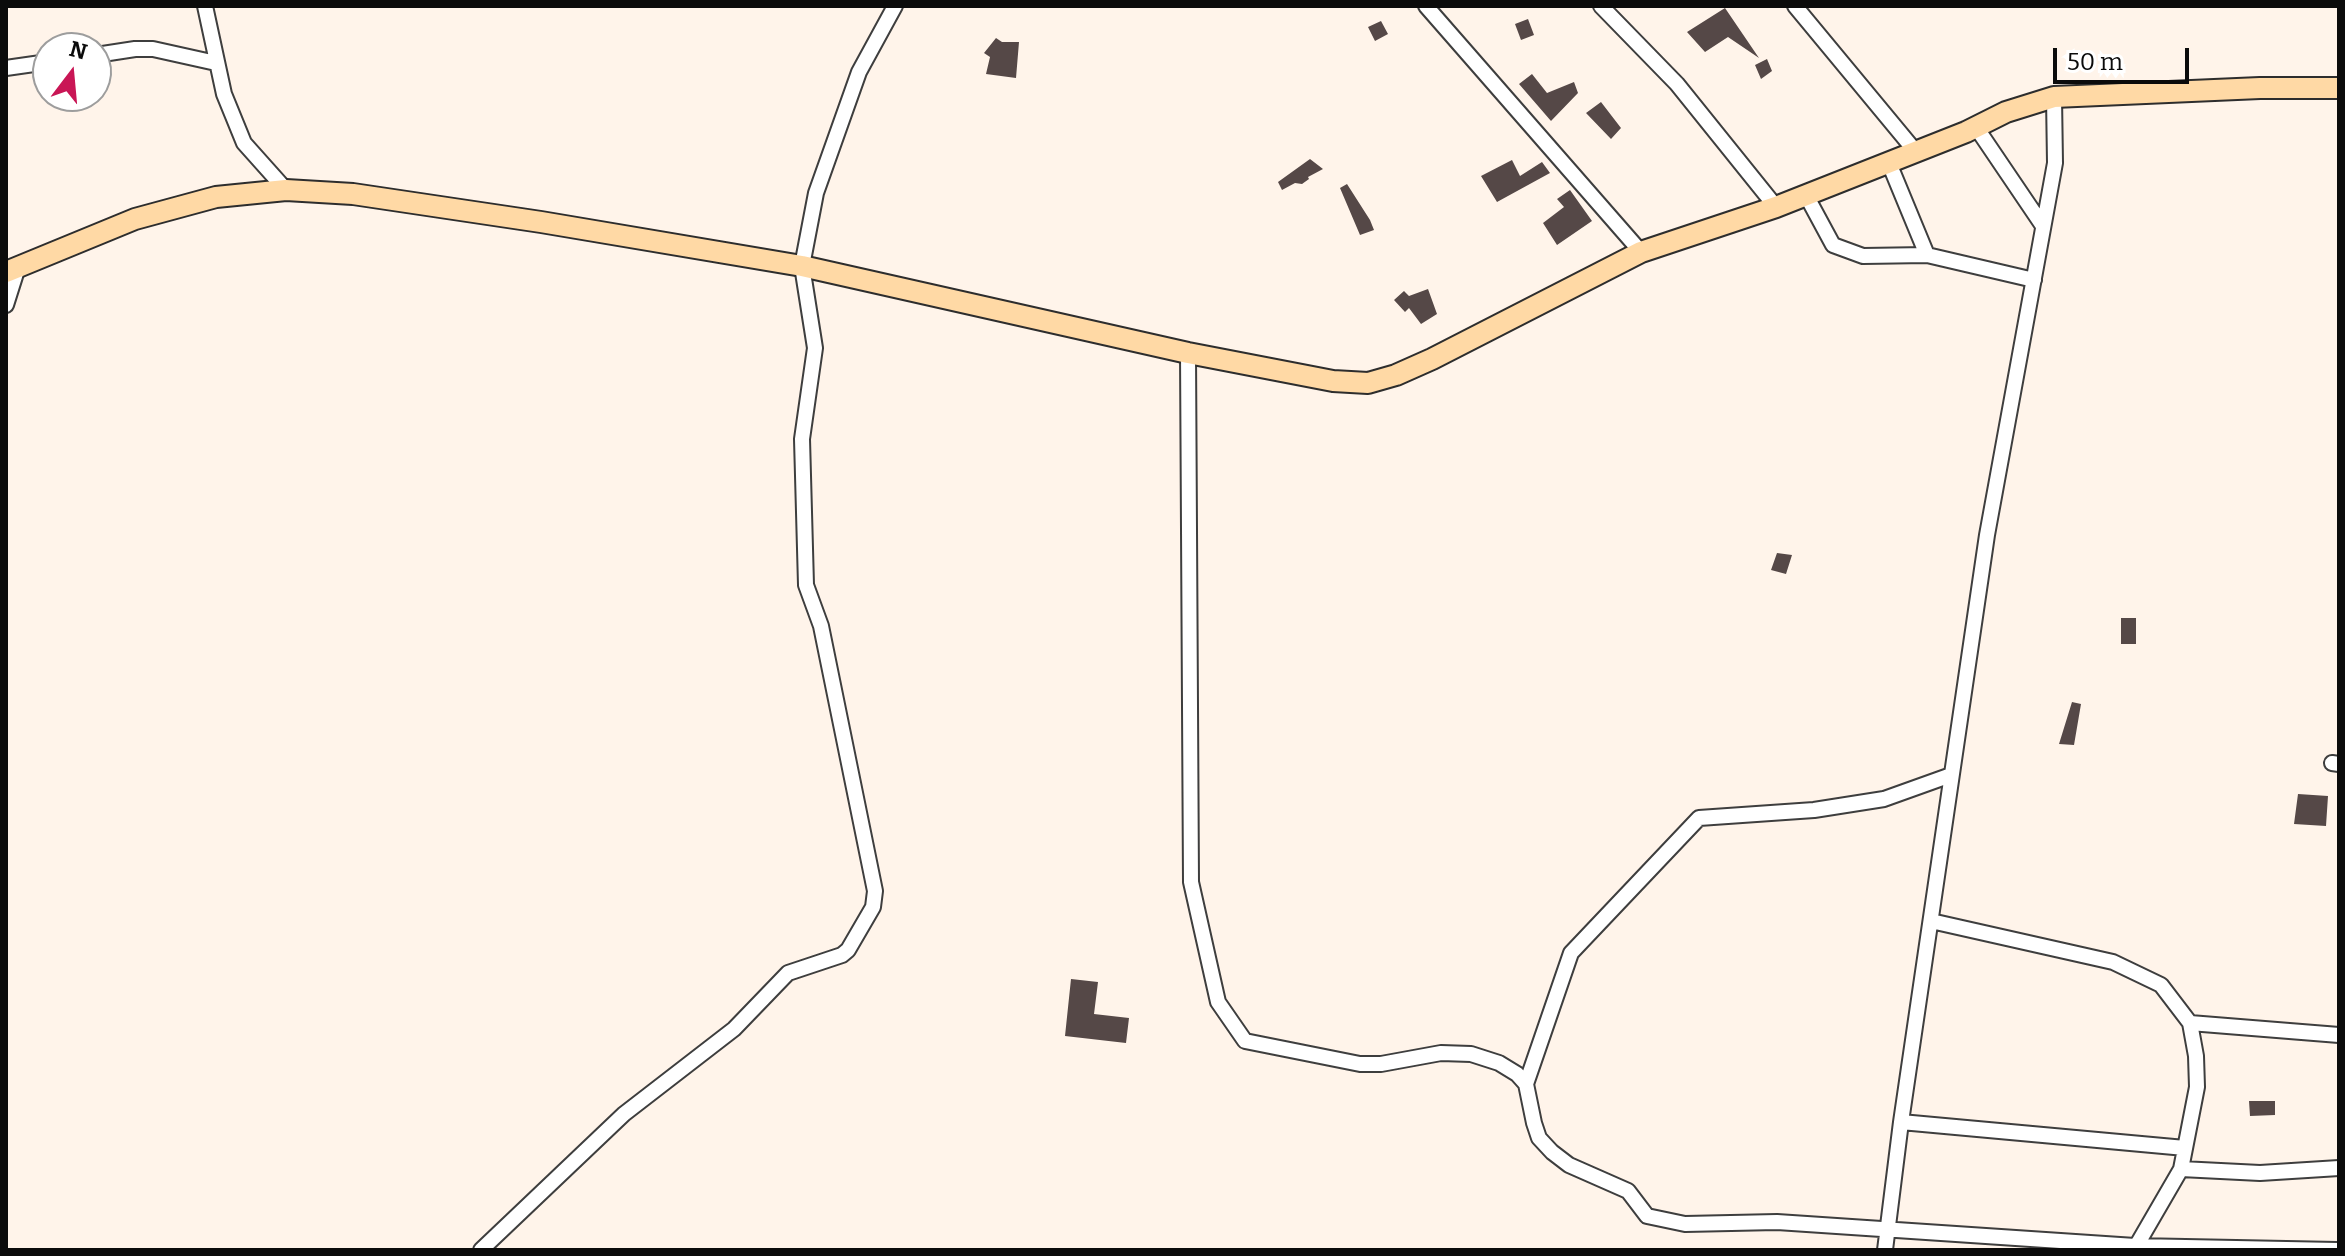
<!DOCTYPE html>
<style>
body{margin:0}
#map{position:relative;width:2345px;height:1256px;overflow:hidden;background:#fff4ea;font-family:Bitter,serif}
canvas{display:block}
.frame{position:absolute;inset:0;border:8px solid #0b0b0b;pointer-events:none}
.north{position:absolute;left:32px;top:32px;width:80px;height:80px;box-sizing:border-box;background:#fff;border:2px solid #9d9d9d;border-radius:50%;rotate:16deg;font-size:22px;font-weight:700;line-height:32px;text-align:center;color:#0b0b0b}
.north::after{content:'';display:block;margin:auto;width:28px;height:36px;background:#c91655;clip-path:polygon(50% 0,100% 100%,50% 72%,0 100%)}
.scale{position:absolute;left:2053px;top:48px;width:136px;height:36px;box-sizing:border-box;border:4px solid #0b0b0b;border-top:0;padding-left:10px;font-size:24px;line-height:28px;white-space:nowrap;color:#0b0b0b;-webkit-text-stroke:6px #fff;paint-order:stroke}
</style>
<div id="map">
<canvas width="2345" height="1256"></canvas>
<div class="frame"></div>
<div class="north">N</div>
<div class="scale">50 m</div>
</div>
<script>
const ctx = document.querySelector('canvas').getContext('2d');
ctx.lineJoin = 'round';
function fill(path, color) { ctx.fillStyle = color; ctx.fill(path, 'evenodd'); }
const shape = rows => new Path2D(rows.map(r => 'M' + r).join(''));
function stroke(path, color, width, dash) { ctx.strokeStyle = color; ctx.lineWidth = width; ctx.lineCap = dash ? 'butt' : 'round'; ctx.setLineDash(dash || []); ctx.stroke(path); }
fill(shape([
 [1725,8,1759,58,1728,37,1705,52,1687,32],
 [1528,19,1534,35,1521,40,1515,24],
 [1381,21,1388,34,1375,41,1368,27],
 [996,38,1002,42,1019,42,1016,78,986,74,990,57,984,53],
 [1767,59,1772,71,1761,79,1755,65],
 [1532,74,1547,93,1574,82,1578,93,1551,121,1519,84],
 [1601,102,1621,128,1611,139,1586,113],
 [1310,159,1323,169,1308,177,1309,179,1302,184,1295,183,1282,190,1278,182],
 [1512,160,1520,176,1542,162,1550,173,1497,202,1481,176],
 [1347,184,1370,220,1374,230,1360,235,1340,188],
 [1570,190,1592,221,1557,245,1543,223,1564,207,1557,199],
 [1428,289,1437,314,1421,324,1409,308,1405,312,1394,300,1404,291,1409,296],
 [1777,553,1792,555,1786,574,1771,570],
 [2121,618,2136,618,2136,644,2121,644],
 [2072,702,2081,704,2074,745,2059,744],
 [2298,794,2328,796,2326,826,2294,824],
 [1071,979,1098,982,1094,1014,1129,1018,1126,1043,1065,1036],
 [2249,1101,2275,1101,2275,1115,2250,1116]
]), '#554847');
const street = shape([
 [205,6,224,94,244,143,286,190],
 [1426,6,1641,252],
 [1601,6,1677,84,1776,207],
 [1795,6,1916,152],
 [96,55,135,49,153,49,216,63],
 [6,68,48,62],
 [1976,127,2043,226],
 [1889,163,1927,255],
 [1806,195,1833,245,1863,256,1927,255,2034,280],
 [6,305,18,267],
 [1188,353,1191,882,1218,1002,1245,1041,1360,1064,1381,1064,1441,1053,1471,1054,1499,1063,1517,1074,1526,1084,1534,1123,1539,1138,1552,1152,1569,1165,1628,1191,1647,1216,1685,1224,1777,1222,2135,1246,2337,1250],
 [2332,763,2339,764],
 [1931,921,2113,962,2161,985,2190,1023,2196,1056,2197,1087,2181,1169,2134,1250],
 [2190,1023,2339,1035],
 [1526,1084,1571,953,1699,818,1814,810,1884,799,1951,775],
 [1901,1122,2185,1148],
 [2181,1169,2260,1173,2339,1168],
 [481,1250,624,1114,734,1029,788,973,842,955,848,950,873,907,875,891,821,626,806,585,802,439,815,348,802,266,816,193,859,72,895,6],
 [1885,1250,1901,1122,1987,535,2055,163,2054,97]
]);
const secondary = shape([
 [6,272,135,219,216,197,286,190,353,194,541,222,802,266,1188,353,1333,381,1368,383,1396,375,1432,359,1641,252,1776,207,1966,132,2006,112,2054,97,2260,88,2339,88]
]);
stroke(street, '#3e3e3e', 18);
stroke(secondary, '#2d2d2d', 24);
stroke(street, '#fff', 14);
stroke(secondary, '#ffd9a5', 20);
</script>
